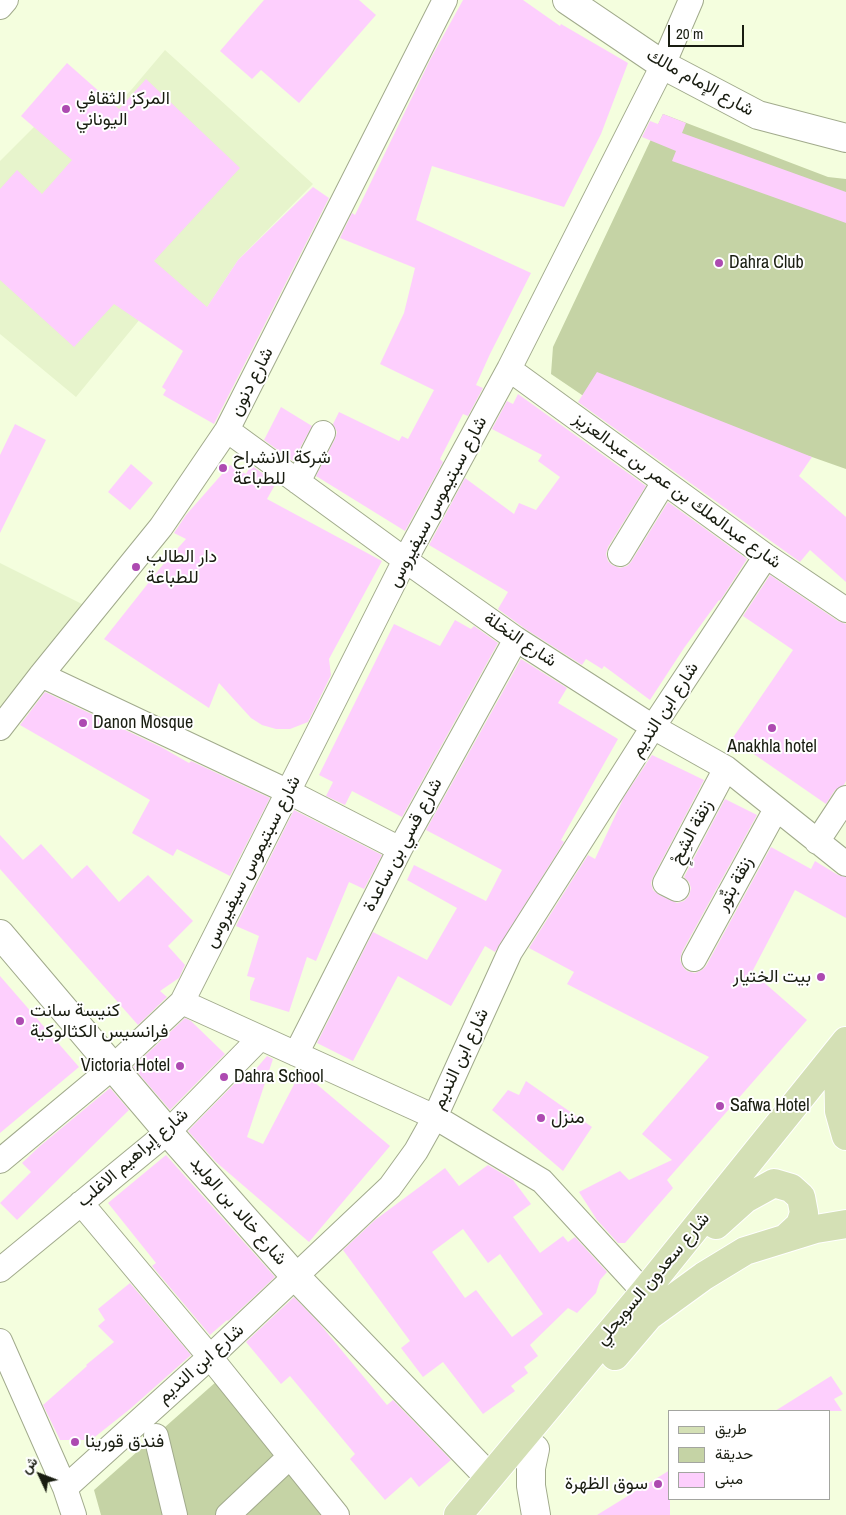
<!DOCTYPE html>
<meta charset="utf-8">
<style>
body{margin:0}
#map{position:relative;width:846px;height:1515px;overflow:hidden;background:#f4fede;font-family:"Archivo Narrow",Vazirmatn,sans-serif}
canvas{display:block}
.legend{position:absolute;left:668px;top:1410px;width:162px;height:90px;box-sizing:border-box;background:#fff;border:1px solid #a3a5a0;margin:0;padding:6px 9px;list-style:none;font-size:15px;color:#191d11}
.legend li{display:flex;align-items:center;gap:10px;height:25px}
.legend b{width:25px;border:1px solid #a3a5a0}
.north{position:absolute;left:15px;top:1450px;width:50px;height:50px;-webkit-text-stroke:4px #fff;paint-order:stroke;rotate:313deg;font-size:14px;font-weight:700;line-height:20px;text-align:center;color:#191d11}
.north::after{content:'';display:block;margin:auto;width:18px;height:22px;background:#191d11;clip-path:polygon(50% 0,100% 100%,50% 72%,0 100%)}
.scale{position:absolute;left:668px;top:25px;width:76px;height:22px;box-sizing:border-box;border:2px solid #191d11;border-top:0;padding-left:6px;font-size:15px;line-height:18px;white-space:nowrap;color:#191d11;-webkit-text-stroke:4px #fff;paint-order:stroke}
</style>
<div id="map">
<canvas width="846" height="1515"></canvas>
<ul class="legend">
<li><b style="height:6px;background:#d4e0b5"></b>طريق</li>
<li><b style="height:14px;background:#c5d3a5"></b>حديقة</li>
<li><b style="height:14px;background:#fdcffd"></b>مبنى</li>
</ul>
<div class="north">ش</div>
<div class="scale">20 m</div>
</div>
<script>
const ctx = document.querySelector('canvas').getContext('2d');
ctx.lineJoin = 'round';
function fill(path, color) { ctx.fillStyle = color; ctx.fill(path, 'evenodd'); }
const shape = rows => new Path2D(rows.map(r => 'M' + r).join(''));
function stroke(path, color, width, dash) { ctx.strokeStyle = color; ctx.lineWidth = width; ctx.lineCap = dash ? 'butt' : 'round'; ctx.setLineDash(dash || []); ctx.stroke(path); }
function label(font, color, halo, rows, align = 'center') {
  ctx.font = font + ' "Archivo Narrow",Vazirmatn,sans-serif'; ctx.lineWidth = 4; ctx.setLineDash([]); ctx.textBaseline = 'middle'; ctx.strokeStyle = halo; ctx.fillStyle = color; for (const [text, x, y, turn = 0] of rows) {
    ctx.save(); ctx.translate(x, y); ctx.rotate((+turn || 0) * Math.PI / 180); ctx.textAlign = isNaN(turn) ? turn : align; if (halo) ctx.strokeText(text, 0, 0); ctx.fillText(text, 0, 0); ctx.restore();
  }
}
fill(shape([
 [165,50,313,184,238,260,206,309,173,279,76,397,0,334,0,161,35,126,69,156,132,89],
 [0,563,84,605,0,716]
]), '#e7f4cc');
fill(shape([
 [663,114,828,177,846,179,846,469,812,457,582,395,551,374,553,347],
 [217,1381,321,1515,101,1515,94,1490]
]), '#c5d3a5');
fill(shape([
 [264,0,359,0,376,15,299,103,261,70,252,79,220,51],
 [463,0,523,0,560,26,561,24,628,63,601,134,564,207,432,166,416,220,531,273,490,354,476,385,483,388,468,416,463,414,440,459,443,462,405,531,316,476,335,439,337,432,333,424,339,412,399,441,402,436,408,439,434,390,380,364,404,313,415,268,340,238,352,213,355,215,431,58],
 [67,63,119,109,146,79,240,168,154,261,207,307,238,260,313,187,329,198,214,424,163,395,166,390,162,387,183,351,114,304,74,347,0,280,0,189,17,170,42,194,72,160,21,116],
 [663,114,686,123,682,133,846,192,846,223,672,161,676,151,642,137,650,121,658,124],
 [597,372,812,457,799,476,846,517,846,582,810,550,800,562,578,402],
 [518,394,646,486,608,547,606,554,608,561,612,565,620,568,627,566,631,562,668,502,747,559,720,601,719,600,684,648,650,700,604,666,602,669,586,659,582,665,524,628,498,609,508,592,429,545,465,478,514,514,519,503,536,510,560,477,538,461,542,455,492,429,507,401,513,404],
 [281,407,312,426,293,461,264,440],
 [15,424,46,440,0,533,0,455],
 [131,464,153,483,130,510,108,492],
 [230,465,246,474,251,465,276,483,267,499,382,561,329,659,331,675,308,722,290,729,276,729,262,725,251,718,219,683,209,708,104,639,161,567,186,539,174,533,186,515],
 [770,575,838,621,846,624,846,781,844,785,835,790,826,804,732,739,793,650,743,616],
 [455,620,471,629,474,626,498,643,402,817,352,791,345,805,326,796,333,782,319,775,394,624,440,646],
 [521,659,567,688,558,703,618,739,561,840,564,842,495,952,485,946,451,1006,398,976,353,1061,317,1043,373,932,427,960,457,908,407,880,414,865,486,901,502,870,426,830],
 [45,692,161,747,189,763,191,761,270,798,230,876,177,849,173,856,132,833,150,800,20,725],
 [652,755,704,780,653,877,651,883,653,890,659,895,677,903,684,901,689,896,691,888,689,882,684,877,725,799,757,815,682,952,680,960,683,967,687,971,695,973,702,970,706,966,771,847,811,869,815,861,838,875,846,877,846,918,795,890,752,972,807,1020,667,1180,673,1188,625,1243,618,1243,597,1220,579,1192,620,1171,629,1180,672,1160,642,1134,709,1057,567,984,574,972,529,948,588,855,595,859,624,797],
 [294,810,382,855,364,889,349,882,316,961,307,957,289,1012,250,1000,250,991,255,978,247,976,259,936,236,926],
 [0,835,23,860,41,844,72,879,87,865,119,902,148,875,193,921,168,946,185,965,179,978,160,991,167,997,138,1025,0,869],
 [0,976,79,1067,0,1133],
 [185,1018,191,1021,225,1054,170,1110,133,1067],
 [267,1056,273,1059,247,1137,263,1144,301,1071,390,1146,309,1242,216,1162,188,1131,245,1073,249,1077],
 [526,1081,592,1127,563,1171,492,1110,508,1090,519,1095],
 [110,1088,129,1110,17,1220,0,1203,31,1172,22,1163,40,1146],
 [166,1155,275,1277,228,1321,227,1320,210,1335,152,1266,156,1263,108,1203],
 [488,1165,513,1180,531,1204,513,1217,540,1253,563,1236,568,1242,575,1237,607,1272,600,1280,596,1293,577,1313,568,1308,530,1345,538,1356,524,1367,528,1373,511,1386,515,1391,483,1414,443,1362,423,1377,401,1348,410,1341,343,1250,375,1220,445,1168,459,1186],
 [463,1229,488,1263,500,1254,543,1314,512,1337,476,1290,465,1298,432,1252],
 [130,1283,191,1355,130,1409,91,1440,60,1440,43,1405,87,1366,86,1365,114,1342,98,1326,105,1320,98,1309],
 [294,1297,319,1323,387,1405,393,1400,451,1460,419,1487,411,1477,385,1500,350,1459,355,1454,290,1376,281,1384,246,1342],
 [831,1376,843,1394,834,1399,842,1411,775,1411],
 [670,1470,670,1515,597,1515]
]), '#fdcffd');
const street = shape([
 [0,7,6,0],
 [509,369,766,556,846,610],
 [227,430,405,560,516,639,653,727,726,768,846,864],
 [298,482,323,433],
 [620,554,664,482],
 [41,675,289,792,400,849],
 [0,728,41,675,161,527,227,430,445,0],
 [817,842,846,798],
 [677,889,665,883,726,768],
 [694,959,776,809],
 [182,1002,435,1117,542,1181,644,1292],
 [296,1054,400,849,516,639],
 [0,1161,113,1067,182,1002,405,560,509,369,663,65,691,0],
 [81,1203,210,1357,337,1515],
 [0,1270,168,1132,260,1038],
 [0,1341,65,1488,74,1515],
 [156,1436,175,1515],
 [65,1488,210,1357,390,1187,416,1151,435,1117,510,952,653,727,766,556],
 [228,1515,281,1465]
]);
const secondary = shape([
 [567,0,663,65,758,115,846,138],
 [0,934,168,1132,296,1277,489,1477],
 [535,1449,531,1468,531,1486,536,1515]
]);
const primary = shape([
 [838,1051,839,1111,846,1136],
 [716,1225,745,1199,774,1183,791,1188,801,1197,804,1213,800,1225,786,1238],
 [615,1356,649,1316,704,1276,745,1251,816,1229,846,1224],
 [458,1515,644,1292,846,1041]
]);
stroke(street, '#a1aa8c', 26);
stroke(secondary, '#a1aa8c', 30);
stroke(primary, '#fff', 30);
stroke(street, '#fff', 24);
stroke(secondary, '#fff', 28);
stroke(primary, '#d4e0b5', 28);
for (const [x, y, r, color] of [
 [66,109,5,"#ad4ab1"],
 [719,263,5,"#ad4ab1"],
 [223,468,5,"#ad4ab1"],
 [136,567,5,"#ad4ab1"],
 [83,723,5,"#ad4ab1"],
 [772,728,5,"#ad4ab1"],
 [821,977,5,"#ad4ab1"],
 [20,1021,5,"#ad4ab1"],
 [180,1066,5,"#ad4ab1"],
 [224,1077,5,"#ad4ab1"],
 [720,1106,5,"#ad4ab1"],
 [541,1118,5,"#ad4ab1"],
 [75,1442,5,"#ad4ab1"],
 [658,1484,5,"#ad4ab1"]
]) { const dot = new Path2D(); dot.arc(x, y, r, 0, 2 * Math.PI); ctx.fillStyle = color; ctx.fill(dot); stroke(dot, '#fff', 2); }
label('18px', '#191d11', '#fff', [
 ["شارع الإمام مالك",700,83,29],
 ["شارع دنون",252,382,-63],
 ["شارع عبدالملك بن عمر بن عبدالعزيز",677,491,36],
 ["شارع سبتيموس سيفيروس",438,502,-62],
 ["شارع النخلة",520,640,34],
 ["شارع ابن النديم",665,710,-57],
 ["ْزنقة الشِحٍ",692,832,-62],
 ["شارع قسي بن ساعدة",403,845,-62],
 ["شارع سبتيموس سيفيروس",253,862,-63],
 ["زنقة بتٌور",735,884,-62],
 ["شارع ابن النديم",461,1059,-65],
 ["شارع إبراهيم الاغلب",133,1158,-41],
 ["شارع خالد بن الوليد",238,1211,49],
 ["شارع سعدون السويحلي",653,1279,-50],
 ["شارع ابن النديم",201,1364,-42]
]);
label('18px', '#191d11', '#fff', [
 ["المركز الثقافي",76,99],
 ["اليوناني",76,120],
 ["Dahra Club",729,263],
 ["شركة الانشراح",233,458],
 ["للطباعة",233,479],
 ["دار الطالب",146,557],
 ["للطباعة",146,578],
 ["Danon Mosque",93,723],
 ["Anakhla hotel",772,747,"center"],
 ["بيت الختيار",811,977,"right"],
 ["كنيسة سانت",30,1011],
 ["فرانسيس الكثالوكية",30,1032],
 ["Victoria Hotel",170,1066,"right"],
 ["Dahra School",234,1077],
 ["Safwa Hotel",730,1106],
 ["منزل",551,1118],
 ["فندق قورينا",85,1442],
 ["سوق الظهرة",648,1484,"right"]
], 'left');
</script>
